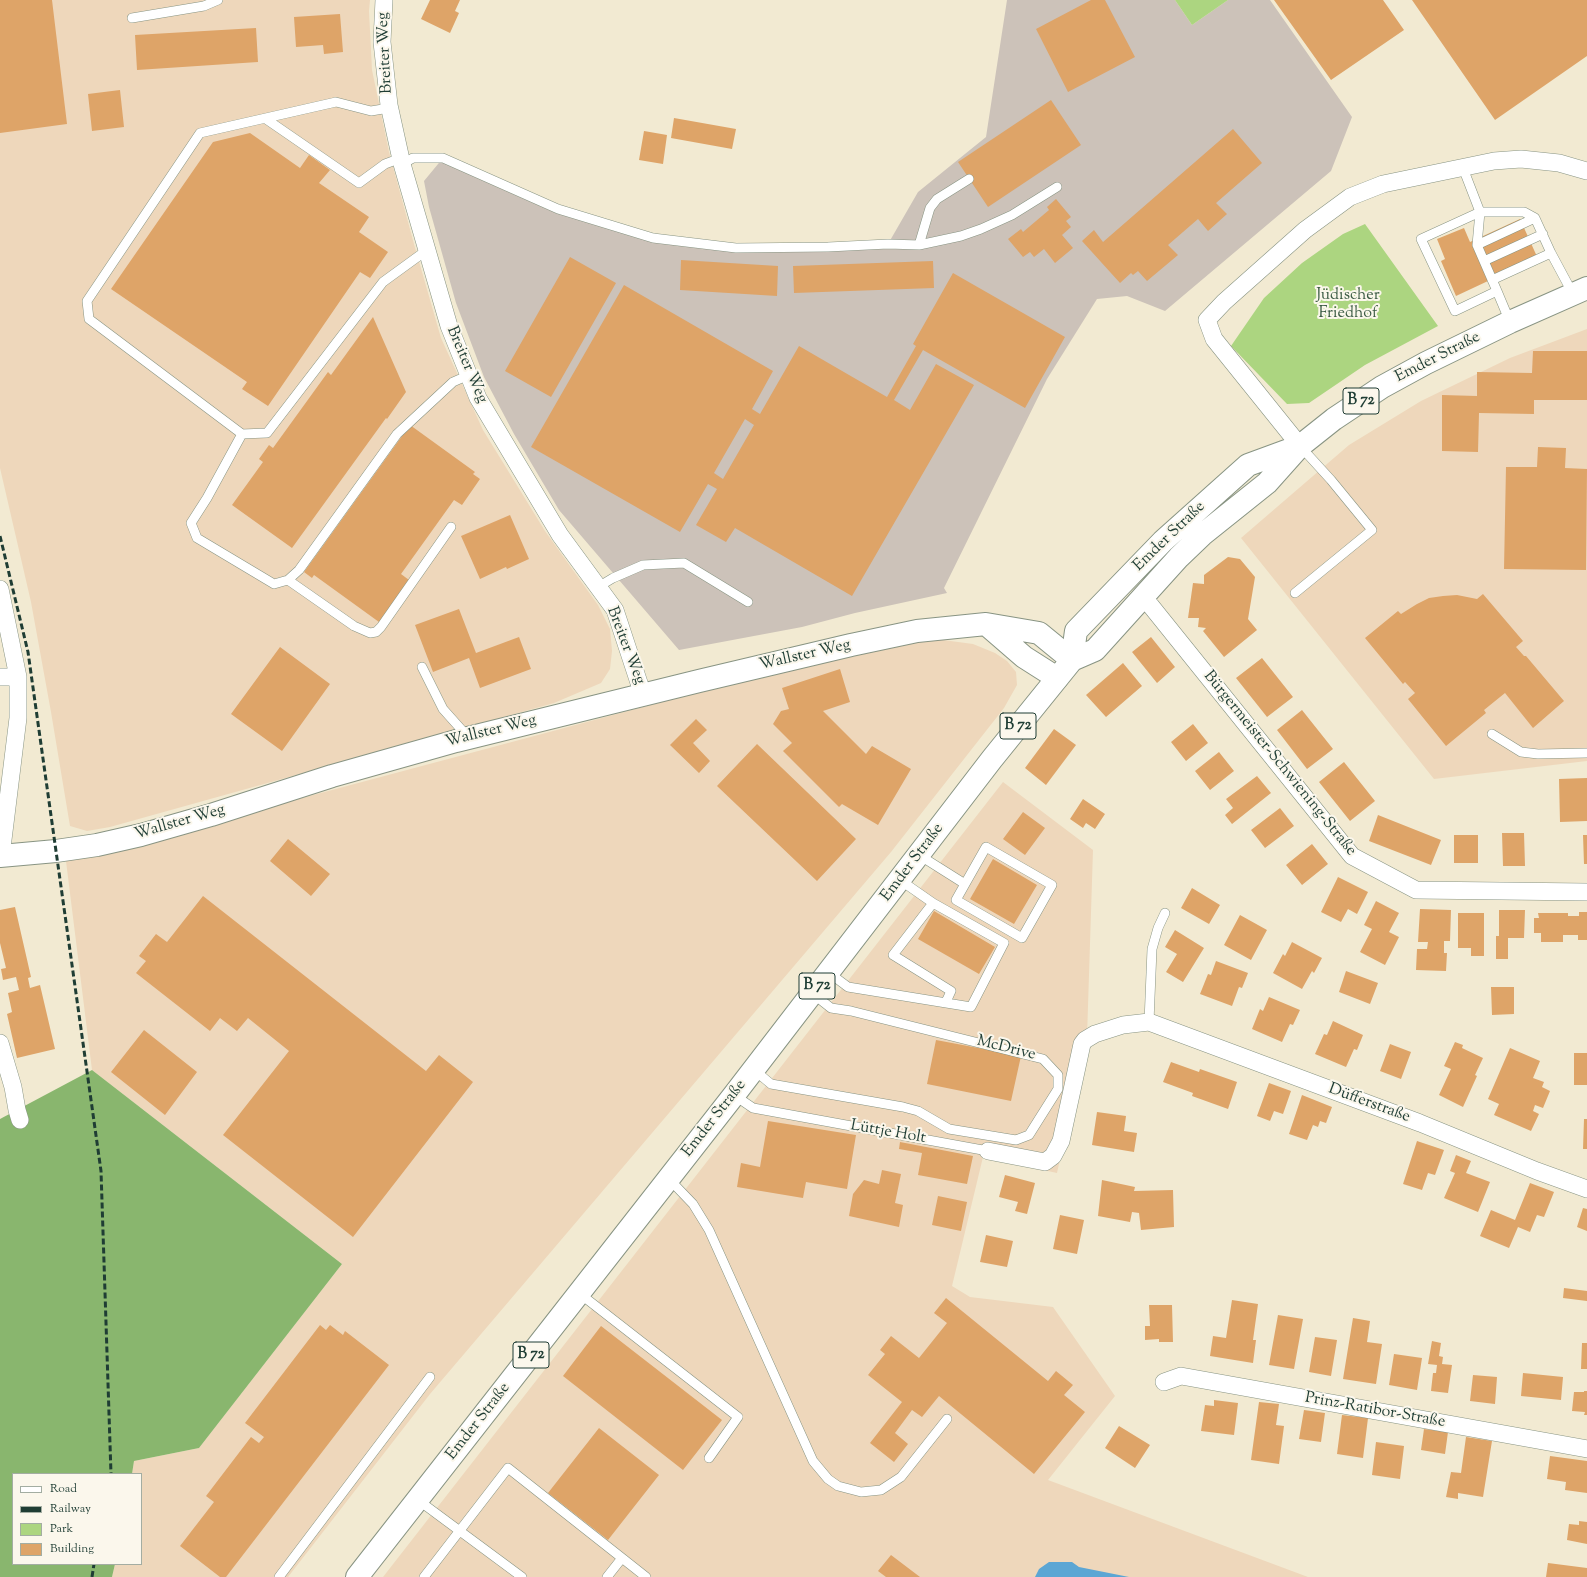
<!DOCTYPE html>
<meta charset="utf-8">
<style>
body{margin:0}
#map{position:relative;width:1587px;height:1577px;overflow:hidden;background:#f2ead2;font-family:"Sorts Mill Goudy",serif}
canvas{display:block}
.legend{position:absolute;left:12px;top:1473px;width:130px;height:92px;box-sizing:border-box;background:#fbf7ec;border:1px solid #a3ada2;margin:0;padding:5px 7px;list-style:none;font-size:12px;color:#1f3d34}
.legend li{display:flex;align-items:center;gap:8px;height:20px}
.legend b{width:20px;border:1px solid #a3ada2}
</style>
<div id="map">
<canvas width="1587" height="1577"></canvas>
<ul class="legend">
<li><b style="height:5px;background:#fff"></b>Road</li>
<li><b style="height:5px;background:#1f3d34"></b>Railway</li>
<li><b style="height:11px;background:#acd580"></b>Park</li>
<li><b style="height:11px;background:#dea468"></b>Building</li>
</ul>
</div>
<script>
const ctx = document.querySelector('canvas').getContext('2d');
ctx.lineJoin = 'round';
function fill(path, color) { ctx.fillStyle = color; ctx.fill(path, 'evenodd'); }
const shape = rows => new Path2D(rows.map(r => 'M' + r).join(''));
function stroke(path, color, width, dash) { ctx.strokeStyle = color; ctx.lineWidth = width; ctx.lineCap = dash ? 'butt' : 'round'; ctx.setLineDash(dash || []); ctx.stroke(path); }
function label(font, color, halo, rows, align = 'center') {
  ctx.font = font + ' "Sorts Mill Goudy",serif'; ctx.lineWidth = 4; ctx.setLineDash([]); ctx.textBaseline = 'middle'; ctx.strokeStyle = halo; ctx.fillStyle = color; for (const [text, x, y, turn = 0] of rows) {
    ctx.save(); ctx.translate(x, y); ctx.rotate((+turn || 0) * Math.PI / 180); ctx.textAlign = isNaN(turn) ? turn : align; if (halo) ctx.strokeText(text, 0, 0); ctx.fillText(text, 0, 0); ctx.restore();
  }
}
fill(shape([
 [0,0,370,0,369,11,372,70,389,152,414,244,441,338,483,430,545,531,598,605,610,629,612,651,610,669,601,683,554,703,110,827,87,831,70,826,51,712,31,602,0,468],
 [1587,329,1587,761,1434,779,1241,538,1349,445,1421,401,1510,358],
 [943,640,973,644,995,653,1007,661,1016,672,1017,685,1004,708,891,852,430,1394,288,1577,112,1577,115,1564,141,1564,141,1474,132,1474,134,1461,199,1448,342,1264,92,1070,66,861,849,652,911,643],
 [1003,782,1093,850,1087,1037,1057,1173,983,1157,952,1286,970,1297,1053,1307,1115,1396,1048,1480,1308,1577,383,1577]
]), '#eed7bb');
fill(shape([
 [1007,0,1175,0,1192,25,1228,0,1270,0,1352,117,1331,171,1165,311,1127,296,1097,299,1047,379,944,588,947,593,855,613,802,627,679,650,559,510,514,434,484,377,456,303,429,207,424,181,443,158,555,211,653,238,736,248,888,244,918,192,986,137]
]), '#ccc2b9');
fill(shape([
 [1175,0,1228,0,1192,25],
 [1365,224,1438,326,1365,365,1309,403,1287,404,1231,346,1264,298,1302,263,1343,234]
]), '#acd580');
fill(shape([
 [92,1070,342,1264,199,1448,134,1461,132,1474,13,1474,13,1564,115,1564,112,1577,0,1577,0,1119]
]), '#89b66e');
fill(shape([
 [1049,1562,1072,1562,1079,1567,1129,1577,1035,1577,1039,1569]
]), '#5ca6d4');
fill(shape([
 [0,0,52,0,67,124,0,133],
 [430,0,460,0,455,11,459,13,450,33,421,19],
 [1091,0,1105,0,1135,57,1068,92,1036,29],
 [1274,0,1383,0,1404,30,1331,80],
 [1412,0,1587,0,1587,56,1495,120],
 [340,14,343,52,324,54,323,45,296,47,294,17],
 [256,28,258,62,137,70,135,35],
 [120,90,124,127,92,131,88,94],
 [1051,100,1081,145,988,207,958,162],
 [674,118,736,129,732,149,671,138],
 [1233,129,1262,163,1216,203,1227,214,1208,231,1198,219,1168,245,1178,255,1147,281,1138,271,1133,275,1131,273,1120,283,1082,241,1094,230,1103,242],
 [644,131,667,135,663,164,639,160],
 [250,133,300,168,309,155,330,170,319,183,369,217,359,232,388,252,370,278,360,272,268,406,242,389,247,382,111,289,213,142],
 [1056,199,1071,217,1066,221,1071,227,1062,235,1073,248,1055,263,1044,249,1034,257,1030,252,1023,257,1008,239,1021,229,1023,232,1049,210,1047,207],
 [1520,219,1539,261,1488,281,1456,296,1441,261,1445,259,1437,239,1464,228,1470,242],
 [570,257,616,283,551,397,505,371],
 [681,260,778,266,777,296,680,290],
 [933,261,934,288,794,293,793,266],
 [953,273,1065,337,1025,408,923,350,894,400,910,410,936,364,974,385,852,596,735,528,726,542,696,525,717,489,708,484,680,532,531,447,624,285,773,371,752,409,760,414,799,346,887,397,916,346,913,344],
 [745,419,754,425,723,479,714,473],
 [373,317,406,392,387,419,386,418,292,548,232,505,263,462,259,459,269,445,273,448,328,372,331,375],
 [1533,351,1587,351,1587,400,1534,400,1534,414,1479,413,1478,452,1442,451,1442,395,1477,396,1477,372,1532,373],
 [410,425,475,472,473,474,480,479,462,505,454,500,401,574,409,580,379,622,314,575,312,578,304,572],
 [1538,447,1566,448,1565,468,1587,469,1586,570,1504,569,1506,467,1537,467],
 [510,515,529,559,507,569,506,567,480,579,461,536],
 [1228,557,1240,559,1255,577,1248,619,1257,630,1224,657,1203,631,1206,628,1198,627,1199,618,1188,618,1193,583,1204,584,1204,575],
 [1483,594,1523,641,1516,647,1524,656,1526,656,1564,701,1533,728,1505,693,1484,710,1486,713,1446,746,1408,699,1415,693,1405,682,1403,684,1365,638,1398,611,1401,614,1417,604,1429,598,1443,596,1457,595,1477,599],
 [459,609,476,653,519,637,531,669,480,688,469,658,433,672,415,625],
 [1151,637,1175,667,1157,683,1132,652],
 [280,647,330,684,282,751,231,714],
 [1262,658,1293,697,1267,717,1236,678],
 [1123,663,1142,686,1106,717,1086,695],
 [840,669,850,702,823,711,866,754,872,746,911,769,878,825,842,804,839,807,783,751,792,743,773,724,781,711,789,709,782,688],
 [1302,710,1333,749,1307,769,1277,730],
 [696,719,707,730,693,743,710,761,699,773,670,745],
 [1193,724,1208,743,1186,761,1171,742],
 [1054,729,1076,745,1046,785,1025,768],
 [757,744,856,839,817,881,717,786],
 [1219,752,1234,771,1210,790,1195,771],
 [1344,762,1375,801,1350,821,1319,782],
 [1257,776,1271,793,1232,824,1225,815,1233,808,1226,799],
 [1587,778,1587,821,1560,822,1559,779],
 [1083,799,1105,814,1095,829,1086,823,1083,828,1070,819],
 [1280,808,1294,826,1265,848,1251,830],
 [1023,812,1045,828,1025,855,1003,839],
 [1378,815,1441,840,1431,865,1369,841],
 [1502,833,1524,833,1525,866,1503,866],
 [1454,835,1478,835,1478,863,1454,863],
 [1583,835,1587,835,1587,864,1584,864],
 [288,839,330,874,311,896,270,861],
 [1312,844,1328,864,1302,885,1286,865],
 [993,859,1037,885,1014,924,970,899],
 [1338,877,1368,892,1357,914,1348,909,1341,922,1321,912],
 [1192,888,1220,905,1209,924,1181,908],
 [203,896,426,1071,439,1055,473,1082,353,1237,223,1135,289,1051,248,1018,237,1031,220,1018,210,1031,136,973,146,961,139,956,156,934,167,942],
 [1376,901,1399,913,1389,932,1399,937,1385,965,1360,952,1372,929,1364,925],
 [15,907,31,977,28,978,30,988,40,985,55,1049,17,1058,7,1014,12,1012,8,993,19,990,16,977,3,980,1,969,6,968,0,943,0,910],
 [1420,909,1451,910,1450,941,1444,941,1444,953,1447,953,1446,971,1416,970,1417,949,1427,949,1428,942,1418,942],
 [1499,910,1525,910,1524,938,1508,938,1508,959,1496,959,1496,936,1499,936],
 [934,911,995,947,979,974,918,939],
 [1579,912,1587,912,1587,940,1578,940,1578,935,1563,935,1563,942,1541,942,1541,933,1534,933,1534,918,1539,918,1538,913,1568,913,1568,916,1579,916],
 [1458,913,1484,913,1484,956,1471,956,1471,948,1458,948],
 [1240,915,1267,930,1251,960,1224,945],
 [1175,930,1204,948,1183,982,1166,972,1177,954,1165,947],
 [1292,942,1322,958,1314,973,1312,971,1302,989,1273,973,1283,954,1285,956],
 [1216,961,1248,973,1242,988,1239,987,1232,1006,1200,994,1208,974,1211,975],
 [1346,971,1378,983,1370,1004,1339,992],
 [1491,987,1514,987,1514,1014,1492,1015],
 [1269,997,1300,1010,1293,1025,1290,1024,1282,1042,1252,1029,1260,1009,1263,1011],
 [1333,1021,1363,1035,1357,1050,1354,1049,1346,1067,1315,1054,1324,1034,1327,1035],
 [144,1030,197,1072,165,1115,111,1072],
 [936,1040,1021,1056,1011,1101,927,1084],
 [1455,1042,1463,1045,1462,1048,1483,1058,1475,1075,1477,1076,1463,1107,1439,1095,1451,1069,1444,1066],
 [1390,1044,1411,1052,1401,1079,1380,1071],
 [1510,1048,1540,1061,1533,1078,1544,1082,1542,1087,1550,1091,1543,1108,1535,1105,1533,1111,1539,1114,1531,1131,1494,1115,1499,1104,1488,1099],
 [1574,1053,1587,1053,1587,1085,1574,1085],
 [1171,1062,1199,1072,1200,1069,1237,1082,1228,1109,1192,1096,1193,1093,1163,1082],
 [1269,1083,1291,1091,1283,1114,1274,1111,1270,1121,1257,1116],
 [1302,1095,1332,1107,1326,1123,1320,1121,1318,1127,1313,1125,1307,1140,1289,1134],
 [1097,1112,1126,1116,1124,1131,1137,1133,1134,1152,1092,1145],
 [1584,1119,1587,1119,1587,1149,1583,1149],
 [768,1121,856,1135,847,1189,806,1182,803,1198,737,1187,741,1163,760,1167],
 [1417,1141,1444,1150,1435,1175,1428,1173,1422,1190,1403,1184],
 [900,1142,973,1156,967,1184,918,1175,922,1153,899,1149],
 [1456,1155,1471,1161,1466,1173,1490,1182,1478,1212,1444,1198,1455,1173,1450,1171],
 [882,1170,901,1174,895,1203,903,1205,899,1227,849,1216,853,1194,864,1180,879,1184],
 [1005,1175,1035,1183,1027,1214,1015,1211,1018,1202,999,1197],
 [1102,1180,1135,1187,1134,1191,1173,1190,1174,1227,1141,1230,1139,1213,1132,1212,1130,1222,1098,1216],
 [1530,1183,1554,1192,1544,1217,1537,1215,1530,1232,1518,1227,1509,1248,1480,1236,1491,1210,1515,1220],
 [938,1196,967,1202,961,1231,932,1225],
 [1583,1208,1587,1209,1587,1231,1577,1227],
 [1060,1215,1084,1220,1077,1254,1053,1249],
 [986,1235,1013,1241,1007,1267,980,1262],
 [1564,1288,1587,1291,1587,1301,1563,1298],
 [946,1298,1048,1381,1056,1371,1073,1385,1064,1395,1085,1412,1034,1474,939,1396,922,1417,912,1410,895,1433,908,1444,894,1462,870,1443,902,1402,868,1375,885,1354,880,1350,891,1336,919,1358,947,1323,934,1313],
 [1232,1300,1258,1304,1253,1340,1256,1340,1253,1363,1210,1356,1213,1336,1226,1338],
 [1149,1305,1172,1305,1173,1342,1159,1342,1159,1339,1145,1340,1145,1326,1150,1326],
 [1278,1315,1303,1319,1294,1369,1269,1365],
 [1353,1318,1370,1321,1367,1342,1382,1344,1376,1384,1343,1379],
 [320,1325,326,1330,330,1325,343,1335,345,1331,389,1365,226,1577,220,1577,180,1546,214,1502,206,1496,251,1437,259,1443,264,1437,245,1423],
 [601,1326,722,1420,683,1470,563,1376],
 [1315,1337,1337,1340,1331,1376,1309,1372],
 [1432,1341,1441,1343,1439,1356,1443,1357,1442,1364,1452,1365,1448,1393,1431,1391,1433,1373,1436,1373,1437,1365,1428,1364],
 [1582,1343,1587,1343,1587,1369,1581,1369],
 [1394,1354,1422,1358,1417,1390,1389,1385],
 [1523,1373,1563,1377,1561,1400,1521,1396],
 [1473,1375,1497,1377,1495,1404,1470,1401],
 [1584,1391,1587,1391,1587,1415,1584,1415,1585,1412,1572,1411,1574,1392,1584,1392],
 [1214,1400,1238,1403,1234,1435,1201,1431,1205,1405,1214,1406],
 [1259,1402,1279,1404,1276,1425,1284,1426,1279,1464,1251,1460],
 [1304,1410,1325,1413,1321,1442,1299,1439],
 [1342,1415,1368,1418,1363,1458,1337,1454],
 [1119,1426,1150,1445,1135,1468,1105,1448],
 [599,1428,659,1475,608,1540,548,1493],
 [1424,1429,1448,1432,1445,1454,1421,1450],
 [1466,1437,1492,1441,1483,1497,1458,1493,1458,1499,1446,1497,1451,1472,1461,1473],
 [1376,1442,1404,1446,1400,1479,1372,1475],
 [1550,1456,1587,1461,1587,1493,1565,1490,1566,1482,1547,1479],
 [1579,1521,1587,1522,1587,1544,1567,1540,1569,1524,1579,1525],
 [891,1555,920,1577,886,1577,878,1571],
 [1548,1563,1587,1568,1587,1577,1546,1577]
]), '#dea468');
const service = shape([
 [132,18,204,6,218,0],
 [389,108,371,111,336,102,200,133,87,301,89,319,242,434,267,433,383,282,427,250],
 [266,119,359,183,385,164,401,158],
 [402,164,413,158,443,158,558,209,653,238,736,248,828,247,888,244,919,245,961,236,981,229,1012,215,1057,187],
 [1463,168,1480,212,1477,245,1497,291],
 [919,245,930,208,937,199,969,179],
 [1477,245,1535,218],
 [1484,261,1543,234],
 [1492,280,1551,253],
 [1510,322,1497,291,1455,311,1421,239,1480,212,1524,212,1535,218,1551,253,1573,294],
 [242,434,207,498,191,523,197,538,274,584,288,580,299,570,397,434,453,382,469,375],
 [288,580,354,626,370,633,376,632,381,627,451,527],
 [598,587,613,578,643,565,684,563,748,602],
 [1295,593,1372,530,1331,480,1300,446],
 [422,667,443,709,468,737],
 [1492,734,1521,752,1538,754,1587,753],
 [919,855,965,884,956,900,1022,938,1052,885,986,847,965,884],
 [900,880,933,903],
 [828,972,848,987,971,1007,1004,943,933,903,893,955,951,991,946,1002],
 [1149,1022,1152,949,1158,928,1165,913],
 [753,1069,771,1084,903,1107,918,1111,949,1129,1016,1140,1029,1135,1058,1089,1058,1075,1043,1059,851,1011,831,1008,812,993],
 [734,1095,753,1108,988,1151],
 [669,1179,693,1204,709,1230,813,1461,828,1479,838,1486,861,1492,881,1490,901,1477,947,1419],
 [579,1293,738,1417,709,1458],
 [418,1500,522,1577],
 [622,1558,646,1577],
 [279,1577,430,1377],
 [424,1577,508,1468,622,1558,607,1577]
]);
const minor = shape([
 [384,0,382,42,389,105,402,164,449,326,478,398,560,535,615,610,643,695],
 [1300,446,1214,339,1207,320,1224,302,1305,230,1350,197,1383,184,1494,161,1521,159,1559,163,1587,171],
 [0,589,18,677,18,718,1,856],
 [1142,597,1151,606,1352,856,1416,890,1587,892],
 [0,677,18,677],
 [0,1043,13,1087,17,1110,20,1120],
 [988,1151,1045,1162,1053,1156,1061,1141,1082,1044,1085,1040,1095,1034,1123,1025,1149,1022,1420,1123,1537,1171,1587,1189],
 [1164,1382,1181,1376,1587,1449]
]);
const tertiary = shape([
 [987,625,1024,657,1057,678],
 [0,856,56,851,97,845,141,835,211,815,332,776,456,741,699,681,851,645,917,631,986,624,1039,633,1072,660]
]);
const primary = shape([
 [1072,660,1076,631,1163,541,1248,465,1297,447],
 [357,1577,734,1095,992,759,1072,660,1095,650,1179,557,1202,535,1267,483,1300,446,1334,419,1382,387,1426,363,1510,322,1587,288]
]);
stroke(service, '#889483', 10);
stroke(minor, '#889483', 18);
stroke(tertiary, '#889483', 24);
stroke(primary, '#889483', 24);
stroke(service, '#fff', 9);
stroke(minor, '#fff', 17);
stroke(tertiary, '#fff', 22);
stroke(primary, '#fff', 22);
stroke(shape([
 [0,536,28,652,101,1171,111,1474],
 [92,1577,94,1564]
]), '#1f3d34', 3, [6, 3]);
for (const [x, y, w] of [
 [1361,401,36],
 [1018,726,36],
 [817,986,36],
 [531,1355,36]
]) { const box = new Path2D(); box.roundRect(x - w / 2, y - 13, w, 26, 3); ctx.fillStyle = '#fbf7ec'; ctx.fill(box); stroke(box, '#1f3d34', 1); }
label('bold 15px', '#1f3d34', null, [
 ["B 72",1361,401],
 ["B 72",1018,726],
 ["B 72",817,986],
 ["B 72",531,1355]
]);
label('16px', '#1f3d34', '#fbf7ec', [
 ["Breiter Weg",386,53,-93],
 ["Emder Straße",1438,358,-27],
 ["Breiter Weg",466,365,67],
 ["Emder Straße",1170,537,-44],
 ["Breiter Weg",625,646,69],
 ["Wallster Weg",805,656,-13],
 ["Wallster Weg",491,732,-14],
 ["Bürgermeister-Schwiening-Straße",1279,764,51],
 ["Wallster Weg",180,823,-16],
 ["Emder Straße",913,863,-53],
 ["McDrive",1006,1049,14],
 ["Düfferstraße",1369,1104,20],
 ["Emder Straße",715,1119,-52],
 ["Lüttje Holt",888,1133,10],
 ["Prinz-Ratibor-Straße",1375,1411,10],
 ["Emder Straße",479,1422,-52]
]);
label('16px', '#3b5b43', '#fbf7ec', [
 ["Jüdischer",1348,296],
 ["Friedhof",1348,314]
]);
</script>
